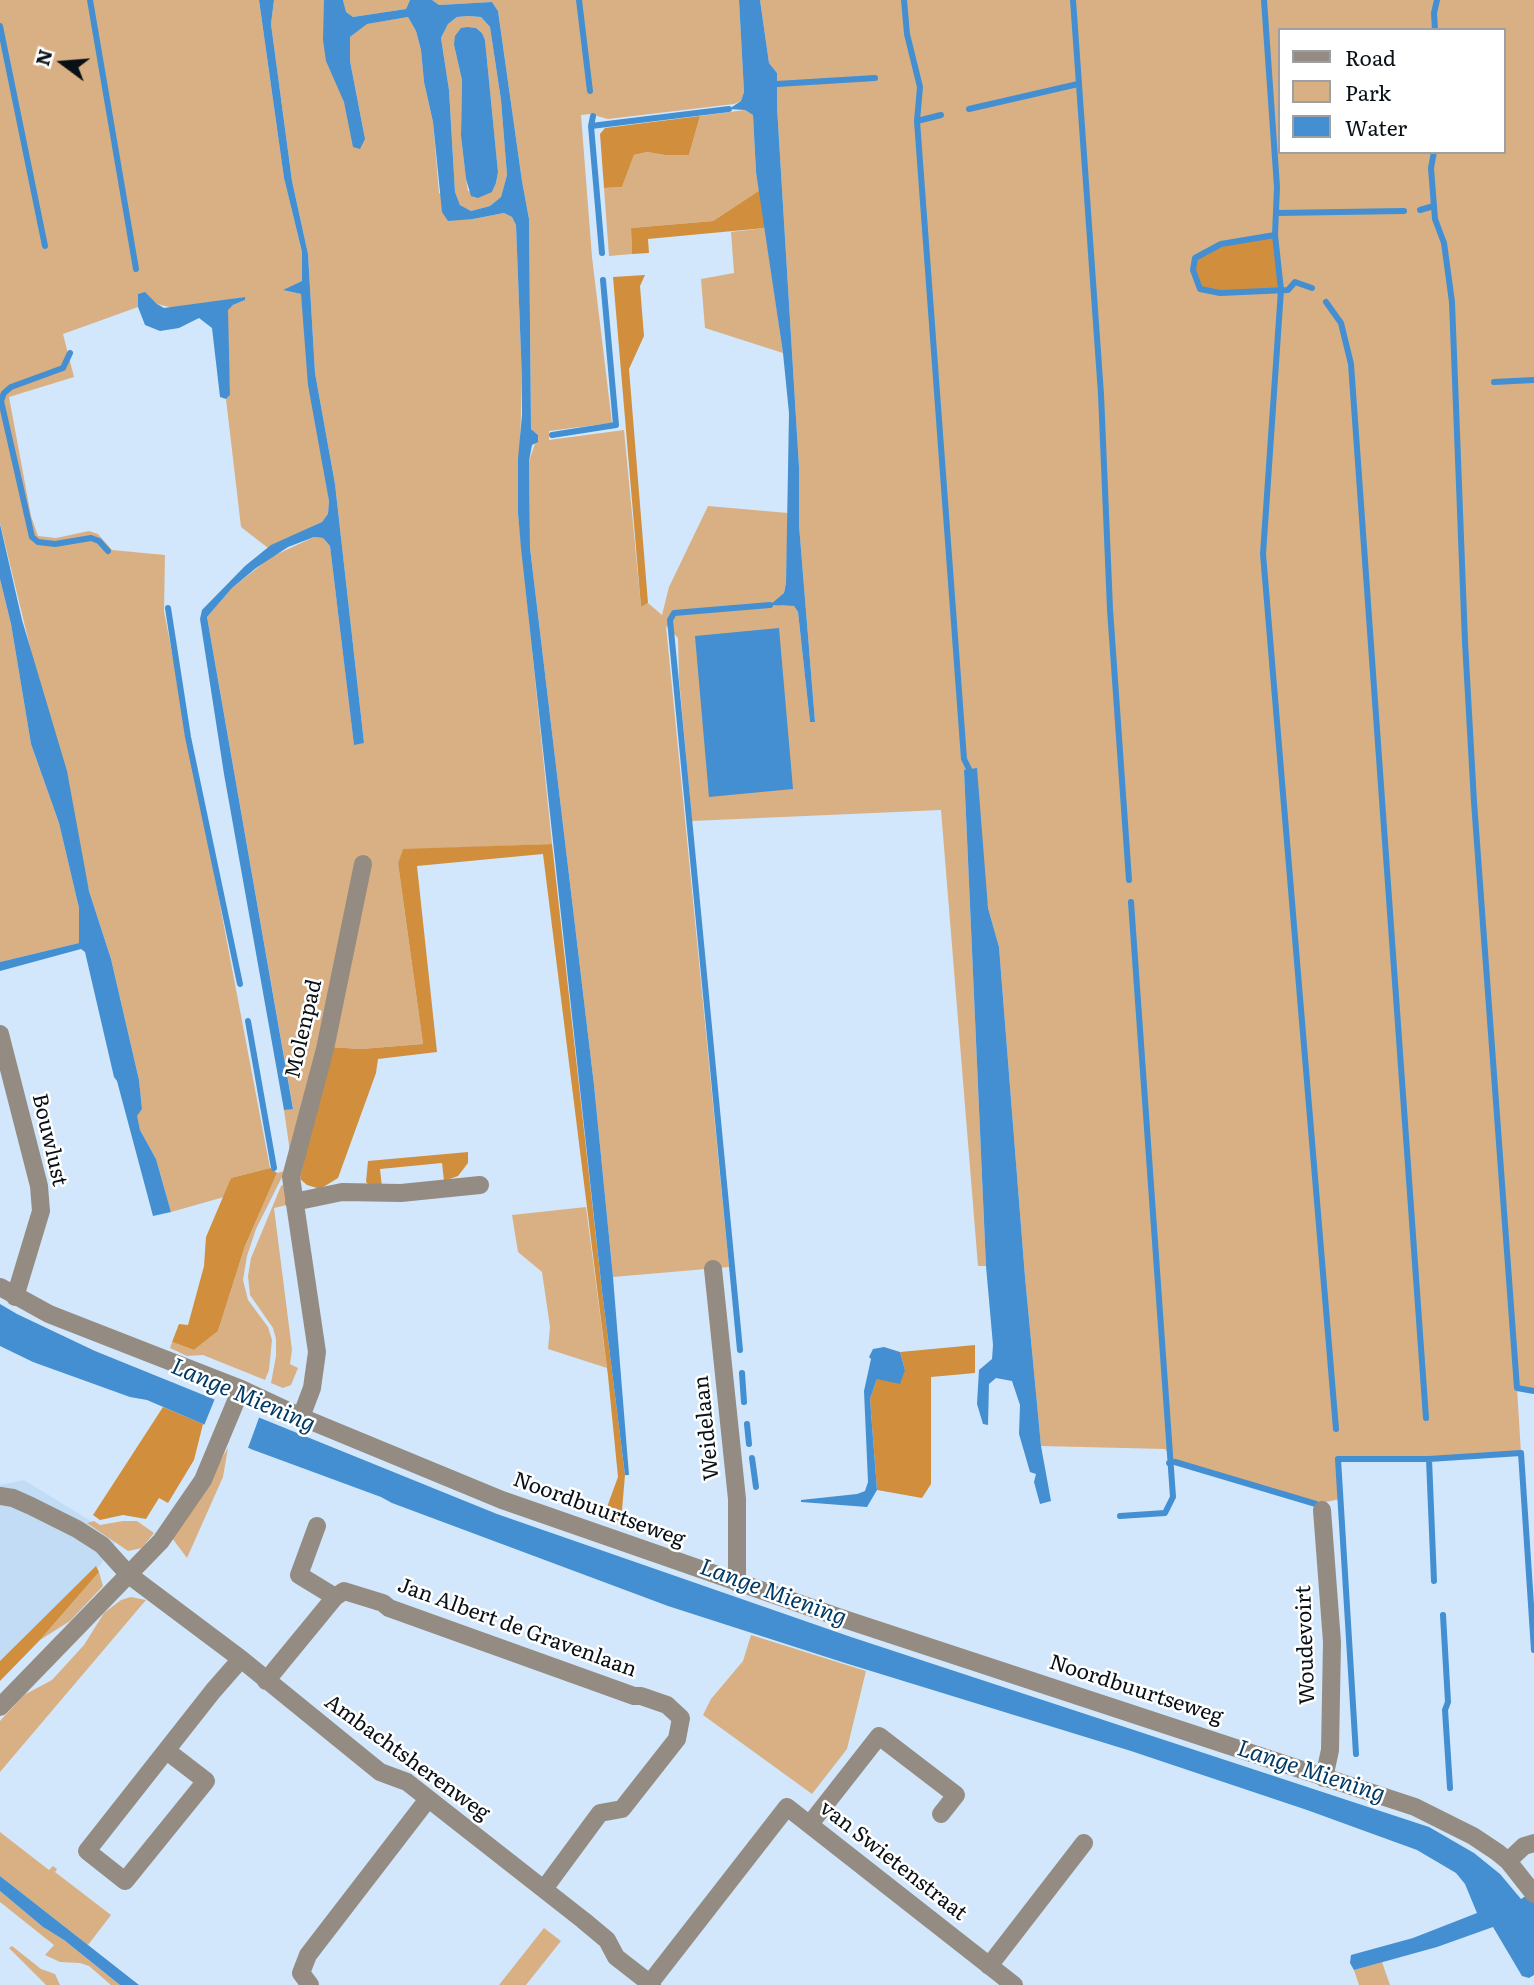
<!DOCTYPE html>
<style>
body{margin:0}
#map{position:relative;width:1534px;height:1985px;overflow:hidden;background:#d2e7fb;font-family:Literata,serif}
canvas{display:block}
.legend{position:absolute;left:1278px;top:28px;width:228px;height:126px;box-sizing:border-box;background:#fff;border:2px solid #9d9fa2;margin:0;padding:9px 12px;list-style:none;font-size:21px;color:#091016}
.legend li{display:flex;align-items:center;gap:14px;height:35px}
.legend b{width:35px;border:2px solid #9d9fa2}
.north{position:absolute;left:28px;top:28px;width:70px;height:70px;-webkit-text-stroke:5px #fff;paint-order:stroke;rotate:286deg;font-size:19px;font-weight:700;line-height:28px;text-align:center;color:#091016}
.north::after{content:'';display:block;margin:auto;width:24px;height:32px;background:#091016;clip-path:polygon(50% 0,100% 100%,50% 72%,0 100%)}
</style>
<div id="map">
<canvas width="1534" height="1985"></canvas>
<ul class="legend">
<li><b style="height:9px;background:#948c83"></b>Road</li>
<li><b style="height:19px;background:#d9b083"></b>Park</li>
<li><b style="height:19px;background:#438fd1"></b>Water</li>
</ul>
<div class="north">N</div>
</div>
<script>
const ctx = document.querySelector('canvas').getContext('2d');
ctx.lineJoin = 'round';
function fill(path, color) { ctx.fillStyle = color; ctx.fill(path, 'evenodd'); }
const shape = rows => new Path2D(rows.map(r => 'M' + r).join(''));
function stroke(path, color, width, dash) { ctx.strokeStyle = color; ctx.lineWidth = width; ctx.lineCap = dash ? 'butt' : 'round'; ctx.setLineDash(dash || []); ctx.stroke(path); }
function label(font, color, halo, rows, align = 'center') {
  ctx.font = font + ' Literata,serif'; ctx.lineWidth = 5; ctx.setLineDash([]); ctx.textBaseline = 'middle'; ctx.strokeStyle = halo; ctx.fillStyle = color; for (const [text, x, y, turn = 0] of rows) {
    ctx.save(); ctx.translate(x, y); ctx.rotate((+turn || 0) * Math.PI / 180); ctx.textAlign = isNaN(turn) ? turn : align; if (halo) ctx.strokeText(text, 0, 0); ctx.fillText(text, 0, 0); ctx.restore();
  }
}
fill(shape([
 [24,1480,118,1538,99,1567,0,1668,0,1485]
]), '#c2dcf5');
fill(shape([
 [0,0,259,0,284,178,302,252,302,281,284,290,301,294,329,501,328,515,322,522,268,548,241,527,226,399,230,395,227,319,228,309,233,305,245,300,245,297,173,308,157,304,145,293,138,294,138,307,63,334,74,377,9,397,31,516,38,536,56,538,89,531,98,534,112,550,165,555,164,611,270,1168,231,1178,224,1197,171,1212,156,1159,140,1130,136,1116,142,1109,139,1080,111,959,89,891,0,523],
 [274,0,332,0,365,139,350,61,350,37,366,24,408,17,416,31,421,50,424,82,433,122,439,193,473,219,504,213,512,217,516,225,522,380,518,513,552,844,403,850,398,863,423,1044,361,1049,329,1047,300,1179,291,1159,284,1110,293,1108,207,617,232,588,271,557,314,537,323,538,330,546,354,744,364,743,335,484,315,373,308,254,292,181,271,24],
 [343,0,410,0,406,9,353,17,346,12],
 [432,0,739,0,744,92,741,101,734,104,608,119,590,114,581,115,592,257,612,423,549,431,549,440,624,430,641,607,648,603,662,615,669,587,708,506,788,513,786,583,781,606,794,606,798,612,810,722,815,722,799,525,799,467,777,107,777,73,769,63,760,0,1534,0,1534,1391,1517,1388,1521,1453,1429,1459,1338,1459,1340,1499,1316,1504,1175,1462,1165,1449,1041,1446,1025,1277,999,947,988,908,964,770,986,1266,978,1266,941,810,692,821,679,678,678,638,666,626,729,1267,613,1277,594,1085,530,548,529,461,538,435,531,429,529,219,522,181,498,11,492,2,439,5],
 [1280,30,1504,30,1504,152,1280,152],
 [468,16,481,17,490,27,501,100,507,175,501,197,490,206,471,211,460,205,455,192,449,90,441,38,448,24,457,17],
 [468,27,476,28,482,33,485,40,498,172,496,183,492,192,468,191,466,179,461,136,462,80,454,45],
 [745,110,753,115,756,172,760,190,713,221,631,228,632,254,609,256,604,188,622,187,634,155,647,152,665,155,689,155,700,116],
 [765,228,783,353,705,328,701,279,734,273,731,232],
 [0,579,11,624,31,744,59,823,79,908,79,943,0,962],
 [285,1171,256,1229,247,1256,243,1280,248,1300,268,1327,272,1340,269,1370,265,1380,203,1355,187,1356,170,1348,172,1342,194,1350,218,1331,245,1246,277,1173],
 [284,1184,287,1205,274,1208,292,1350,290,1364,298,1368,291,1385,283,1388,271,1383,276,1356,276,1339,273,1328,250,1295,248,1276,251,1258,281,1186],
 [586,1207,607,1368,548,1349,550,1327,542,1272,518,1252,512,1215],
 [228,1448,223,1477,187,1558,172,1538],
 [94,1521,100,1525,123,1521,137,1521,154,1533,142,1548,128,1551,87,1523],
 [99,1572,103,1586,70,1621,40,1640],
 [131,1597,146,1600,0,1772,0,1721,24,1695,52,1680,84,1645,104,1613,121,1600],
 [751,1635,866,1671,847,1749,812,1794,703,1715,711,1699,743,1661],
 [0,1832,49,1870,53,1866,57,1869,55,1872,111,1915,88,1945,0,1876],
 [0,1891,43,1927,64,1940,120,1985,111,1985,89,1966,80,1963,60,1962,45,1955,54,1945,0,1902],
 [544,1928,561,1941,526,1985,499,1985],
 [12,1946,41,1969,55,1974,60,1985,46,1985,9,1948],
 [1382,1962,1390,1985,1359,1985,1354,1970]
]), '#d9b083');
fill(shape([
 [700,116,689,155,665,155,647,152,634,155,622,187,604,188,600,134,605,128],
 [760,190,765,228,648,239,649,253,632,254,631,228,713,221],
 [1275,235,1281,290,1220,293,1200,289,1193,270,1195,258,1221,244],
 [645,275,640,286,644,336,629,369,648,603,641,607,613,277],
 [552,844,602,1291,625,1475,621,1522,603,1518,618,1477,608,1376,543,854,417,866,437,1052,378,1059,376,1073,338,1178,320,1189,307,1185,300,1179,329,1047,361,1049,423,1044,398,863,403,849],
 [468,1152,468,1163,458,1176,444,1181,442,1163,380,1169,382,1187,372,1187,366,1182,368,1161],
 [270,1168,277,1173,245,1246,218,1331,194,1350,172,1342,179,1324,188,1325,204,1266,206,1237,231,1178],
 [975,1345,975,1373,931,1377,931,1484,922,1498,877,1490,870,1399,877,1379,905,1370,900,1352],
 [163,1407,203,1424,194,1460,168,1503,159,1498,146,1519,123,1515,100,1520,93,1515],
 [96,1566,99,1572,40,1640,0,1681,0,1661]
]), '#d18f3d');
fill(shape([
 [259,0,274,0,271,24,292,181,308,254,315,373,335,484,364,743,354,745,330,546,323,538,314,537,288,547,256,568,232,588,207,617,293,1109,284,1110,224,774,200,619,202,610,245,566,271,545,322,522,328,514,329,501,308,385,301,294,283,290,302,281,302,252,284,178],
 [324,0,343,0,346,12,353,17,406,9,410,0,432,0,439,5,492,2,498,11,522,181,529,219,531,429,538,435,538,442,532,445,529,461,530,548,594,1085,613,1277,629,1475,625,1475,602,1291,521,548,518,513,518,459,522,415,522,380,516,225,512,217,504,213,473,219,448,221,442,212,433,122,424,82,421,50,416,31,408,17,367,24,350,37,350,61,365,139,360,149,353,147,344,102,326,61,323,40],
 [468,16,481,17,490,27,501,100,507,175,501,197,490,206,471,211,460,205,455,192,449,90,441,38,448,24,457,17],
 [739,0,760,0,769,63,777,73,777,107,799,467,799,525,815,722,810,722,798,612,794,606,770,605,784,593,786,583,789,413,783,353,756,172,753,115,745,110,729,109,741,101,744,92],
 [468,27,476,28,482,33,485,40,498,172,496,183,492,192,478,198,471,196,466,179,461,136,462,80,454,45,455,36,461,28],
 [145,292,157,304,164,308,245,297,245,300,233,305,228,310,230,395,226,399,220,397,212,328,199,318,179,328,160,331,145,325,138,307,138,294],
 [0,524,22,620,67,771,89,891,111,959,139,1080,142,1109,137,1116,140,1130,156,1159,171,1212,153,1216,117,1081,114,1077,85,952,81,949,0,971,0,962,79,943,79,908,59,823,31,744,11,624,0,579],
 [779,628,793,789,709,797,695,636],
 [977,768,988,908,999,947,1025,1277,1041,1446,1051,1501,1040,1504,1034,1482,1036,1474,1030,1472,1019,1434,1020,1405,1012,1381,996,1378,989,1384,988,1425,983,1424,977,1404,979,1370,992,1359,993,1345,986,1266,964,770],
 [0,1304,17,1314,95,1351,497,1514,851,1637,1429,1827,1474,1853,1500,1874,1521,1899,1534,1891,1534,1975,1529,1978,1522,1976,1493,1927,1437,1947,1354,1970,1350,1963,1351,1955,1413,1938,1477,1913,1465,1884,1456,1873,1417,1850,1307,1810,1131,1751,845,1663,668,1606,392,1503,381,1497,248,1448,203,1424,147,1400,130,1397,33,1362,0,1346],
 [884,1347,900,1352,905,1370,900,1384,877,1379,870,1399,877,1490,867,1507,801,1502,801,1500,857,1494,865,1491,868,1482,864,1391,871,1359,869,1357,873,1349],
 [0,1876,88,1945,139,1985,120,1985,64,1940,43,1927,0,1891]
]), '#438fd1');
fill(shape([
 [216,1396,260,1415,248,1448,251,1449,250,1452,203,1428]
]), '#d2e7fb');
stroke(shape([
 [90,0,136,269],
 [579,0,590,91],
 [904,0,907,34,920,87,917,121,964,759,969,769],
 [1073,0,1101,394,1110,609,1129,880],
 [1264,0,1277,187,1275,235,1281,290,1263,554,1336,1429],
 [0,26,45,246],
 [1435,30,1434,13,1437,0],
 [777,84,875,78],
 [969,109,1078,84],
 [593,116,591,126,602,253],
 [917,121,941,115],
 [591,126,729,109],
 [1434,152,1431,168,1435,219,1444,243,1452,302,1465,642,1474,802,1517,1388,1534,1391],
 [1420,210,1434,206],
 [1277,213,1404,211],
 [1275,235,1221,244,1195,258,1193,270,1200,289,1220,293,1288,290,1295,282,1312,288],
 [1326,302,1341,323,1351,364,1426,1418],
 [70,353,63,368,11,387,4,393,1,401,32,537,38,542,55,544,91,538,99,541,108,551],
 [1494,382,1534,380],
 [552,435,616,425,603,280],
 [168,608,188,737,240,984],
 [248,1021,274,1168],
 [740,1350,670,620,674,613,770,605],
 [742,1373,744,1402],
 [747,1424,749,1444],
 [752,1458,756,1487],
 [1429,1459,1434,1581],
 [1169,1463,1175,1462,1316,1504],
 [1120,1516,1165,1513,1173,1497,1131,902],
 [1443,1615,1448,1702,1445,1710,1450,1788],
 [1356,1754,1338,1459,1429,1459,1521,1453,1534,1650]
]), '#438fd1', 6);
stroke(shape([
 [0,1034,39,1186,41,1211,15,1297],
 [294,1202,342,1192,401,1193,480,1185],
 [713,1269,737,1499,737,1583],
 [0,1287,49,1314,241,1389,301,1417,502,1500,841,1618,1415,1807,1473,1836,1497,1852,1508,1861,1534,1894],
 [301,1417,312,1388,317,1352,291,1177,325,1049,363,864],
 [0,1496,13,1498,31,1506,77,1529,102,1545,129,1575,241,1659,380,1772,407,1782,583,1920,607,1940,616,1957,652,1985],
 [1322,1510,1332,1642,1330,1750,1324,1778],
 [317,1526,299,1575,335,1597],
 [266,1681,335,1597,344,1591,383,1603,389,1608,634,1696,641,1696,667,1705,681,1718,677,1739,622,1809,600,1813,544,1889],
 [0,1707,161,1541,203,1480,241,1389],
 [167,1751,206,1781,125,1881,87,1851,213,1691,241,1659],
 [810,1824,879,1736,956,1795,941,1814],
 [1508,1861,1524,1846,1534,1843],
 [989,1966,1084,1843],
 [650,1983,787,1807,1014,1985],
 [310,1985,301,1973,308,1955,428,1799]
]), '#948c83', 18);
label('21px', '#091016', '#fff', [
 ["Molenpad",304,1029,-77],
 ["Bouwlust",49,1140,77],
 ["Weidelaan",707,1428,-96],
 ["Noordbuurtseweg",599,1510,20],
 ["Jan Albert de Gravenlaan",517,1628,20],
 ["Woudevoirt",1306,1645,-92],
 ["Noordbuurtseweg",1136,1690,18],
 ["Ambachtsherenweg",407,1758,36],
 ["van Swietenstraat",893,1861,38]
]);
label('italic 23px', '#003a65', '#fff', [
 ["Lange Miening",243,1396,23],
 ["Lange Miening",773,1593,20],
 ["Lange Miening",1311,1772,18]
]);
</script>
